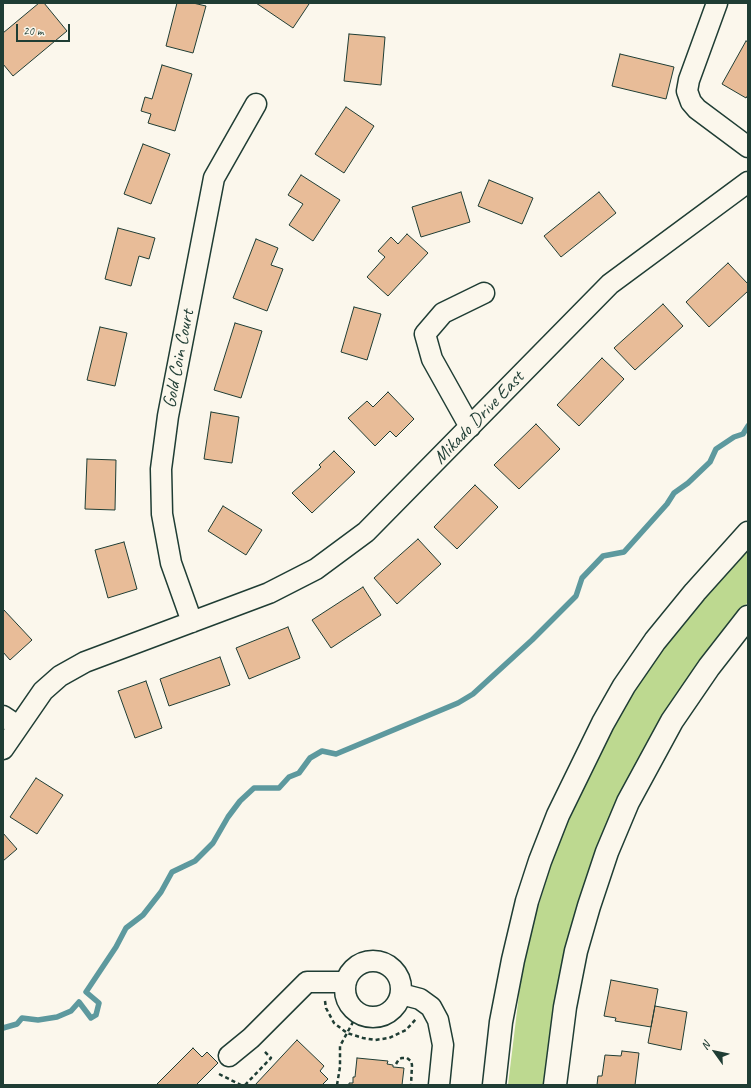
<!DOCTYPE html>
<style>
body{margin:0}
#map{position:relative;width:751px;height:1088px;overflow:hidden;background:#fbf7ec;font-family:Caveat,sans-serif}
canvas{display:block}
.frame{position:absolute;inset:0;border:4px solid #1f3d34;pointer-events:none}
.north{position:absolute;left:695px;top:1032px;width:40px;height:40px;-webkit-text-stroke:3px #fbf7ec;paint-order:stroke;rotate:303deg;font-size:11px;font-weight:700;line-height:16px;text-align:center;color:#1f3d34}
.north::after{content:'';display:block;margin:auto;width:14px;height:18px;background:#1f3d34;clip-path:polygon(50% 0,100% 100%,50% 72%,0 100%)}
.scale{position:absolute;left:16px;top:24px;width:54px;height:18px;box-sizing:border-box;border:2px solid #1f3d34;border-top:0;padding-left:5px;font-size:12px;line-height:14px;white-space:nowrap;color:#1f3d34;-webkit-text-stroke:3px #fbf7ec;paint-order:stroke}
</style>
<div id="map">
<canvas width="751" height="1088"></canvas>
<div class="frame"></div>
<div class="north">N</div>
<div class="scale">20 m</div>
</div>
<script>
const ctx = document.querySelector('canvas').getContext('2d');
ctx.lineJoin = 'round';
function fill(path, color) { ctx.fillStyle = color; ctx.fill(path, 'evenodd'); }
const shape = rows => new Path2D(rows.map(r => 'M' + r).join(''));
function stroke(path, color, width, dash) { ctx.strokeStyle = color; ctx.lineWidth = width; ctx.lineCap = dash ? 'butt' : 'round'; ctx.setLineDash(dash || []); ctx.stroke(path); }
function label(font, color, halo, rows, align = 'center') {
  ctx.font = font + ' Caveat,sans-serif'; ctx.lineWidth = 3; ctx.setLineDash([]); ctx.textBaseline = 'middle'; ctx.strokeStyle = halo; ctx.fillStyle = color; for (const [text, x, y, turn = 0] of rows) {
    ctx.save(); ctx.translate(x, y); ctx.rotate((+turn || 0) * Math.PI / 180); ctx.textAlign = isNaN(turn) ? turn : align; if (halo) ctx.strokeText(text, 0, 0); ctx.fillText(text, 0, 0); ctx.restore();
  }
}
fill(shape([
 [748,547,748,602,713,642,678,692,646,745,619,799,594,855,576,915,544,1085,508,1085,521,978,536,914,556,849,581,789,612,728,645,674,683,621]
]), '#bdd990');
stroke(shape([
 [3,1028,17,1024,22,1018,38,1020,57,1017,71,1011,79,1002,91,1018,96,1015,99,1003,86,992,116,947,126,928,143,915,161,892,172,872,195,861,213,843,228,817,240,801,254,788,279,788,289,777,299,773,310,758,322,751,336,754,458,703,473,694,532,640,576,596,582,578,603,556,624,552,667,504,674,493,688,483,710,462,716,449,734,437,743,434,748,426]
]), '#5d999e', 5.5);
const building = shape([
 [39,3,44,3,67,31,13,76,3,64,3,33,39,3],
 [177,3,193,3,206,6,193,53,166,46,177,3],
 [256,3,307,3,309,4,293,28,256,3],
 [349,34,385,37,381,85,344,81,349,34],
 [746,41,748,42,748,95,746,98,722,84,746,41],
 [620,54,674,67,666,99,612,86,620,54],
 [162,65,192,74,175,131,148,123,151,114,141,111,145,97,152,99,162,65],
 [346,107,374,126,344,173,315,154,346,107],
 [143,144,170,154,151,204,124,194,143,144],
 [301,175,340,200,313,241,289,225,303,204,288,195,301,175],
 [489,180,533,198,522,224,478,206,489,180],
 [461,192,470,222,421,237,412,207,461,192],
 [599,192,616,213,561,257,544,236,599,192],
 [118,228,155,238,149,259,139,256,131,286,105,279,118,228],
 [407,234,428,253,388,296,367,277,385,257,378,251,391,237,398,244,407,234],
 [256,239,278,248,271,265,283,269,267,311,233,298,256,239],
 [728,263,748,284,748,291,709,327,686,302,728,263],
 [663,304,683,326,635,370,614,348,663,304],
 [354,307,381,314,367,360,341,352,354,307],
 [235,323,262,331,241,398,214,390,235,323],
 [100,327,127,333,115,386,87,380,100,327],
 [602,358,624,379,579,426,557,405,602,358],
 [388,392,414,419,396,437,390,431,375,446,348,418,367,401,373,407,388,392],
 [211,412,239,417,232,463,204,459,211,412],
 [536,424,560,449,519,489,494,465,536,424],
 [334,451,355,472,312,513,292,493,321,467,319,465,334,451],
 [87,459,116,460,115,510,85,509,87,459],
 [475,485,498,507,457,549,434,527,475,485],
 [223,506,262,530,246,555,208,531,223,506],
 [418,539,441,564,397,604,374,578,418,539],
 [124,542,137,589,108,598,95,550,124,542],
 [363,587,381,615,331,648,312,620,363,587],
 [3,609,32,640,10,660,3,652,3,609],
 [288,627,300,658,249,679,236,648,288,627],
 [220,657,230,685,169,706,160,679,220,657],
 [146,681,162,728,135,738,118,691,146,681],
 [36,778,63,795,37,834,10,817,36,778],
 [3,833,17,849,3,861,3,833],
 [611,980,658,989,651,1027,615,1021,616,1018,604,1016,611,980],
 [655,1006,687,1012,681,1050,648,1043,655,1006],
 [297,1040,324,1066,320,1071,328,1079,322,1085,255,1085,297,1040],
 [193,1048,202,1057,207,1052,218,1063,196,1085,156,1085,193,1048],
 [622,1051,639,1053,635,1085,597,1085,598,1076,602,1076,605,1055,621,1056,622,1051],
 [357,1058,388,1061,387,1064,393,1065,393,1067,404,1068,402,1085,349,1085,349,1083,353,1083,353,1077,355,1077,357,1058]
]);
fill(building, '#e8bc98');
stroke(building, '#1f3d34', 1);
const street = shape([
 [717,3,689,80,687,91,691,102,697,109,748,147],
 [470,427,432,359,425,334,443,313,484,293],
 [192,622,171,563,162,514,161,469,168,416,214,178,256,104],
 [3,716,18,726],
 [3,749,43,691,60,676,85,662,269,593,316,569,366,532,610,284,748,182],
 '345 989a28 28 0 1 1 56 0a28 28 0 1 1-56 0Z',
 [401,994,420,999,431,1007,438,1020,443,1045,439,1085],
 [229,1056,251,1038,307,982,346,982]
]);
const secondary = shape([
 [494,1085,501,1022,513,960,527,901,540,861,558,815,603,723,624,686,655,641,695,592,748,533],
 [555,1085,565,1007,576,951,589,906,607,852,628,802,672,721,709,667,748,617]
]);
stroke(street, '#1f3d34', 23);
stroke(secondary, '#1f3d34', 25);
stroke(shape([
 [325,1001,326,1008,334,1023,347,1033,363,1038,375,1040,389,1038,406,1030,416,1019],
 [396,1064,399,1059,402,1058,407,1058,411,1061,412,1065,411,1085],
 [219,1074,241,1085],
 [245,1085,271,1058,264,1051],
 [337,1085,340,1067,340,1046,353,1022,356,1011]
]), '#1f3d34', 2.5, [4, 3]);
stroke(street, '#fbf7ec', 20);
stroke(secondary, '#fbf7ec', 22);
label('19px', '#1f3d34', '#fbf7ec', [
 ["Gold Coin Court",179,359,-79],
 ["Mikado Drive East",479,418,-46]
]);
</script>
